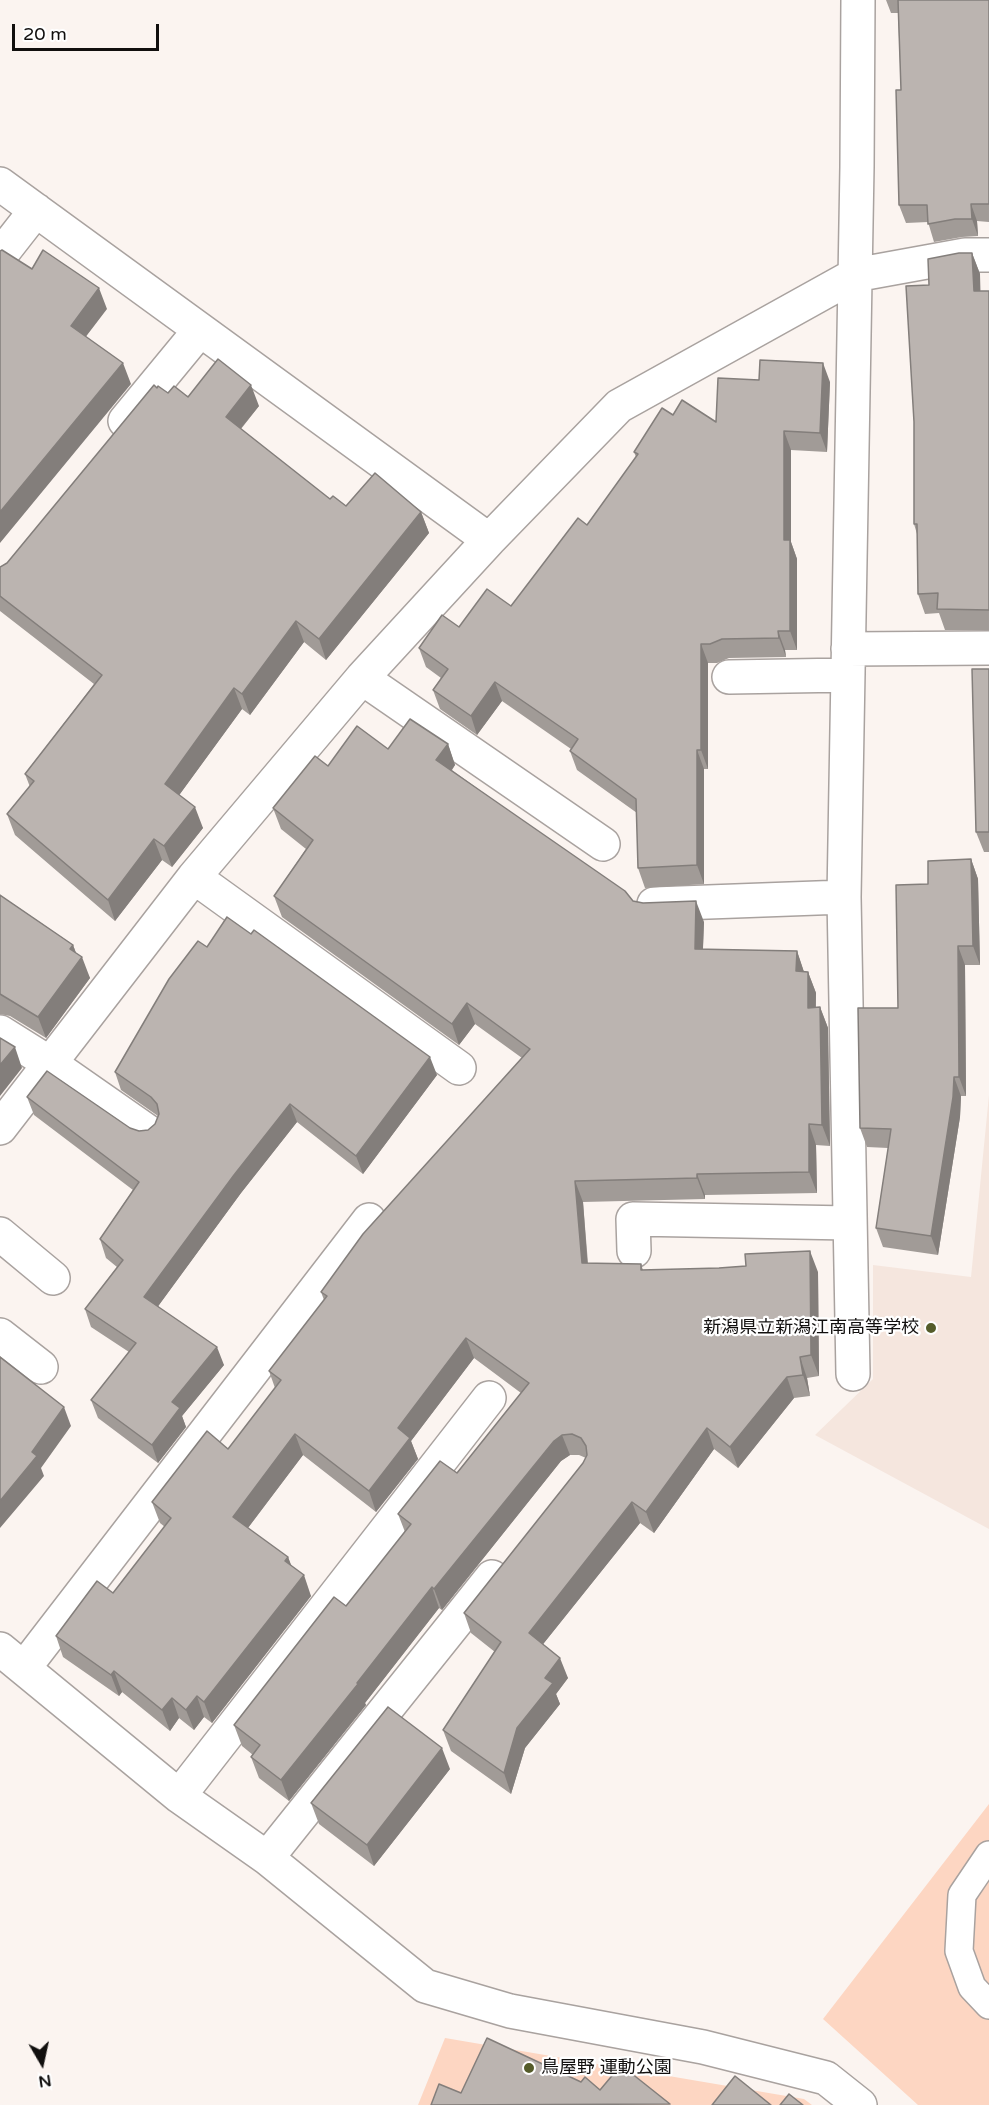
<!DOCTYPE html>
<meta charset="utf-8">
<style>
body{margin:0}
#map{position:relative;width:989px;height:2105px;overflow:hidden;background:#fbf4f0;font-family:"Varela Round",sans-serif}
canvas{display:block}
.north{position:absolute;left:12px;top:2033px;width:60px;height:60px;-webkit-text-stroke:4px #fff;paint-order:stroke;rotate:171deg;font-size:16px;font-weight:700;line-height:24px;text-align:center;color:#110f0e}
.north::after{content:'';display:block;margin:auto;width:21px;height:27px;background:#110f0e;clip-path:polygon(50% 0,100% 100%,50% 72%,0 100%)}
.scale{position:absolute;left:12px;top:24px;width:147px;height:27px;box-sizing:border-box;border:3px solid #110f0e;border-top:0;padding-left:8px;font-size:18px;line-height:21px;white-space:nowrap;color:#110f0e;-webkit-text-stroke:4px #fff;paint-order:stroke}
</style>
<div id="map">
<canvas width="989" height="2105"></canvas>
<div class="north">N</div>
<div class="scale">20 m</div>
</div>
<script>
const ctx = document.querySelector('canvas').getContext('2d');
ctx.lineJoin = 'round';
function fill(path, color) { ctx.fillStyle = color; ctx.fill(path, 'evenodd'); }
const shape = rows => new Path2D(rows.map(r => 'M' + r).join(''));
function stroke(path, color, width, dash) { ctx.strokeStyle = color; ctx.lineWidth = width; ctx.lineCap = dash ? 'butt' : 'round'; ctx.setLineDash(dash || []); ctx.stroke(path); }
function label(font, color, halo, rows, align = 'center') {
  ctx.font = font + ' "Varela Round","Noto Sans JP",sans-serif'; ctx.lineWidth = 4.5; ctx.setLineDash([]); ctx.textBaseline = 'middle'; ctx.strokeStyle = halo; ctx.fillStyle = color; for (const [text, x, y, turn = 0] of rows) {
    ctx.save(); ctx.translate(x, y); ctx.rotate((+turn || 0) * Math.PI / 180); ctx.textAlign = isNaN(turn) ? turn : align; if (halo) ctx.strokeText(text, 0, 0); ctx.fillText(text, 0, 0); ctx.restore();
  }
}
fill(shape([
 [989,1095,989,1529,815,1435,873,1379,873,1265,971,1277]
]), '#f5e6de');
fill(shape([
 [989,1804,989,2105,918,2105,823,2019],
 [445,2038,804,2099,812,2105,418,2105]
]), '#fdd6c2');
const service = shape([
 [989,1855,962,1895,959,1951,972,1987,989,2005]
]);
const minor = shape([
 [0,184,489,540],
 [0,256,36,210],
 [125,421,200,330],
 [848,649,989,648],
 [729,677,848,675],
 [362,678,603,844],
 [194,877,459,1068],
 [654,904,844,897],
 [0,1032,51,1064,147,1131],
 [0,1128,194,877,362,678,489,540,619,406,855,275,965,255,989,255],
 [0,1234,53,1278],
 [634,1251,633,1219,849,1223],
 [0,1335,41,1367],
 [853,1374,844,897,857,167,858,0],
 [0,1649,179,1796,267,1858,425,1986,510,2011,703,2047,826,2078,860,2105],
 [24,1668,369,1220],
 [179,1796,489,1398],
 [267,1858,492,1577]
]);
stroke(service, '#a9a29f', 30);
stroke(minor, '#a9a29f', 36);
stroke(service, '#fff', 27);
stroke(minor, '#fff', 33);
fill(shape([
 [886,0,989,0,989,222,977,221,978,236,962,237,934,242,928,222,906,223,899,205,901,90,898,13,891,13],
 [972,253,980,274,980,291,989,291,989,630,945,630,939,613,925,614,918,594,917,534,914,524,929,285],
 [830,382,827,452,791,450,791,542,797,559,797,650,785,650,786,657,729,658,717,663,708,663,708,769,704,769,704,884,645,888,638,868,637,813,577,770,570,751,571,749,502,701,477,735,440,709,433,690,441,678,426,667,419,648,459,627,511,606,587,525,636,457,634,452,673,415,716,422],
 [157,388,168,393,259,406,241,429,330,499,346,506,421,512,429,533,326,660,304,642,250,715,242,709,179,795,203,828,172,867,162,860,115,921,15,835,7,814,30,787,25,774,94,684,0,611,0,567,7,563],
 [989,669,989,852,984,852,976,832],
 [448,744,455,765,452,770,633,901,704,922,703,949,797,951,804,972,808,972,816,993,816,1007,820,1007,828,1028,830,1146,816,1145,817,1193,705,1195,705,1199,583,1202,588,1263,641,1264,643,1270,818,1272,819,1376,807,1378,810,1396,794,1398,738,1468,714,1449,654,1533,640,1523,543,1644,568,1678,556,1694,560,1704,525,1748,511,1794,451,1751,443,1730,495,1652,471,1633,464,1613,583,1463,586,1458,579,1455,570,1455,561,1461,442,1610,439,1608,365,1703,366,1705,289,1801,259,1778,251,1757,253,1755,242,1746,234,1725,346,1606,405,1532,398,1514,457,1473,521,1393,474,1358,411,1441,418,1459,376,1512,303,1455,248,1528,288,1557,291,1566,311,1596,212,1723,204,1717,194,1730,179,1718,170,1731,122,1692,119,1696,63,1657,56,1636,113,1593,165,1527,160,1523,152,1502,228,1449,275,1388,269,1371,324,1300,321,1292,522,1058,475,1024,459,1045,282,917,274,896,306,849,281,829,273,808,328,766,388,749],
 [971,859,978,879,980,965,965,965,966,1096,961,1096,960,1117,938,1255,883,1247,876,1228,888,1148,867,1147,860,1128,898,1008,928,884],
 [0,895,73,945,76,953,90,978,46,1038,10,1016,0,1014],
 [207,947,437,1075,363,1174,297,1122,241,1193,158,1306,224,1365,182,1416,186,1427,158,1463,98,1418,91,1400,129,1352,91,1327,85,1309,117,1267,106,1258,100,1239,133,1190,34,1115,27,1097,139,1131,148,1130,155,1124,158,1116,121,1090,115,1072],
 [450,1769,374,1866,319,1824,311,1803]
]), '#a19b97');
fill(shape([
 [971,204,977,221,978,236,972,219],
 [972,253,980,274,981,312,974,291],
 [99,288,107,309,78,347,71,326],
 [123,363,131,384,0,543,0,512],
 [823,363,830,382,827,452,820,433],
 [251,385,259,406,233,438,226,417],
 [784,431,791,450,791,542,797,559,797,650,790,631,784,540],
 [421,512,429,533,326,660,319,639],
 [296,621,304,642,250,715,242,694],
 [778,631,785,650,786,657,779,638],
 [701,644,708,663,708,769,701,750],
 [495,682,502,701,477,735,471,716],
 [234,688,242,709,172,805,165,784],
 [448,744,455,765,444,781,436,760],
 [697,750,704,769,704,884,697,865],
 [195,807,203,828,172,867,164,846],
 [154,839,162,860,115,921,108,900],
 [971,859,978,879,980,965,973,946],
 [696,901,704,922,702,970,695,949],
 [73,945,79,961,82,957,90,978,46,1038,38,1017,70,949],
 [958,946,965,965,966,1096,959,1077],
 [797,951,804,972,796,971],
 [808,972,816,993,815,1028,808,1008],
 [467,1003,475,1024,459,1045,452,1024],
 [820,1007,828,1028,830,1146,822,1125],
 [15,1047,22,1068,0,1096,0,1065],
 [430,1057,437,1075,363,1174,356,1156],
 [954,1077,961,1096,960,1117,938,1255,931,1236],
 [290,1104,297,1122,241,1193,151,1316,144,1297,234,1175],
 [809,1124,816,1145,817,1193,809,1172],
 [697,1174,705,1195,705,1199,697,1178],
 [575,1181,583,1202,589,1284,582,1263],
 [810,1251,818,1272,819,1376,811,1355],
 [466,1338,474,1358,411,1441,418,1459,376,1512,369,1491,398,1428],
 [217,1347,224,1365,182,1416,186,1427,158,1463,152,1445,172,1402],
 [800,1357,807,1378,810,1396,803,1375],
 [787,1377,794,1398,738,1468,730,1447],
 [64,1407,71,1426,41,1468,44,1476,0,1528,0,1501,32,1452],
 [707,1428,714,1449,654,1533,646,1512],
 [295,1434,303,1455,241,1537,233,1517],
 [562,1435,570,1455,561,1461,442,1610,434,1589,554,1441],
 [632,1502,640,1523,536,1653,529,1633],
 [288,1557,296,1577,285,1561],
 [304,1575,311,1596,212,1723,204,1702],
 [432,1587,439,1608,365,1703,366,1705,289,1801,281,1780],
 [560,1658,568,1678,556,1694,560,1704,525,1748,511,1794,504,1773,517,1728,545,1678],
 [114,1671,122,1692,119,1696,111,1675],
 [197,1696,204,1717,194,1730,186,1710],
 [172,1698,179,1718,170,1731,162,1710],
 [442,1748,450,1769,374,1866,367,1845]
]), '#837e7b');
const building = shape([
 [898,0,989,0,989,204,971,204,972,219,955,219,928,224,927,205,899,205,896,90,901,90,898,0],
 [2,250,32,269,43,250,99,288,71,326,123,363,0,512,0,251,2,250],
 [959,253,972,253,974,291,989,291,989,610,937,609,938,593,918,594,917,524,914,524,914,422,906,286,929,285,928,259,959,253],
 [218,359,251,385,226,417,330,499,333,496,346,506,375,473,421,512,319,639,296,621,242,694,234,688,165,784,195,807,164,846,154,839,108,900,7,814,34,781,25,774,102,675,0,596,0,567,7,563,154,385,157,388,158,386,168,393,174,386,188,397,218,359],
 [760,360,823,363,820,433,784,431,784,540,790,540,790,631,778,631,779,638,722,639,710,644,701,644,701,750,697,750,697,865,638,868,636,799,570,751,578,739,495,682,471,716,433,690,448,669,419,648,442,615,459,627,487,589,511,606,578,518,587,525,638,454,634,452,662,408,673,415,682,400,716,422,718,378,759,380,760,360],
 [972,669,989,669,989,832,976,832,972,669],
 [410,719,448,744,436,760,625,891,633,901,643,903,696,901,695,949,797,951,796,971,808,972,808,1008,820,1007,822,1125,809,1124,809,1172,697,1174,697,1178,575,1181,582,1263,641,1264,641,1270,719,1268,746,1266,745,1254,810,1251,811,1355,800,1357,803,1375,787,1377,730,1447,707,1428,646,1512,632,1502,529,1633,560,1658,545,1678,553,1683,517,1728,504,1773,443,1730,501,1642,464,1613,583,1463,587,1455,586,1446,581,1438,572,1434,562,1435,554,1441,434,1589,432,1587,357,1683,358,1684,281,1780,251,1757,260,1745,234,1725,334,1597,346,1606,411,1524,398,1514,440,1461,457,1473,529,1383,466,1338,398,1428,410,1438,369,1491,295,1434,233,1517,288,1557,285,1561,304,1575,204,1702,197,1696,186,1710,172,1698,162,1710,114,1671,111,1675,56,1636,97,1581,113,1593,171,1518,152,1502,207,1431,228,1449,281,1380,269,1371,327,1296,321,1292,363,1234,530,1049,467,1003,452,1024,274,896,313,840,273,808,315,756,328,766,357,726,388,749,410,719],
 [971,859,973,946,958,946,959,1077,954,1077,953,1097,931,1236,876,1228,891,1129,860,1128,858,1008,898,1008,896,885,928,884,928,861,971,859],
 [0,895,73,945,70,949,82,957,38,1017,0,994,0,895],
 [227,917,251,934,254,930,430,1057,356,1156,290,1104,234,1175,144,1297,217,1347,172,1402,180,1408,152,1445,91,1400,136,1343,85,1309,123,1260,100,1239,139,1182,27,1097,47,1071,130,1128,139,1131,148,1130,155,1124,159,1114,157,1104,151,1097,115,1072,169,979,198,941,207,947,227,917],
 [0,1038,15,1047,0,1065,0,1038],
 [0,1357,64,1407,32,1452,37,1456,0,1501,0,1357],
 [388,1707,442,1748,367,1845,311,1803,388,1707],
 [487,2038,581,2082,585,2077,600,2090,621,2065,670,2104,431,2105,439,2084,461,2093,487,2038],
 [735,2076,771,2105,712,2105,735,2076],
 [789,2094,803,2105,780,2105,789,2094]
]);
fill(building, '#bbb4b0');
stroke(building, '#837e7b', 1.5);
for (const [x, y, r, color] of [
 [931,1328,6,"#555c2a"],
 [529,2068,6,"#555c2a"]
]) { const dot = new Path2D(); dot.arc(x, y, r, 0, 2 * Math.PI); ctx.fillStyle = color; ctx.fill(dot); stroke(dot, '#fff', 2); }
label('18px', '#110f0e', '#fff', [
 ["新潟県立新潟江南高等学校",919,1328],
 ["鳥屋野 運動公園",541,2068,"left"]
], 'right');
</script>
